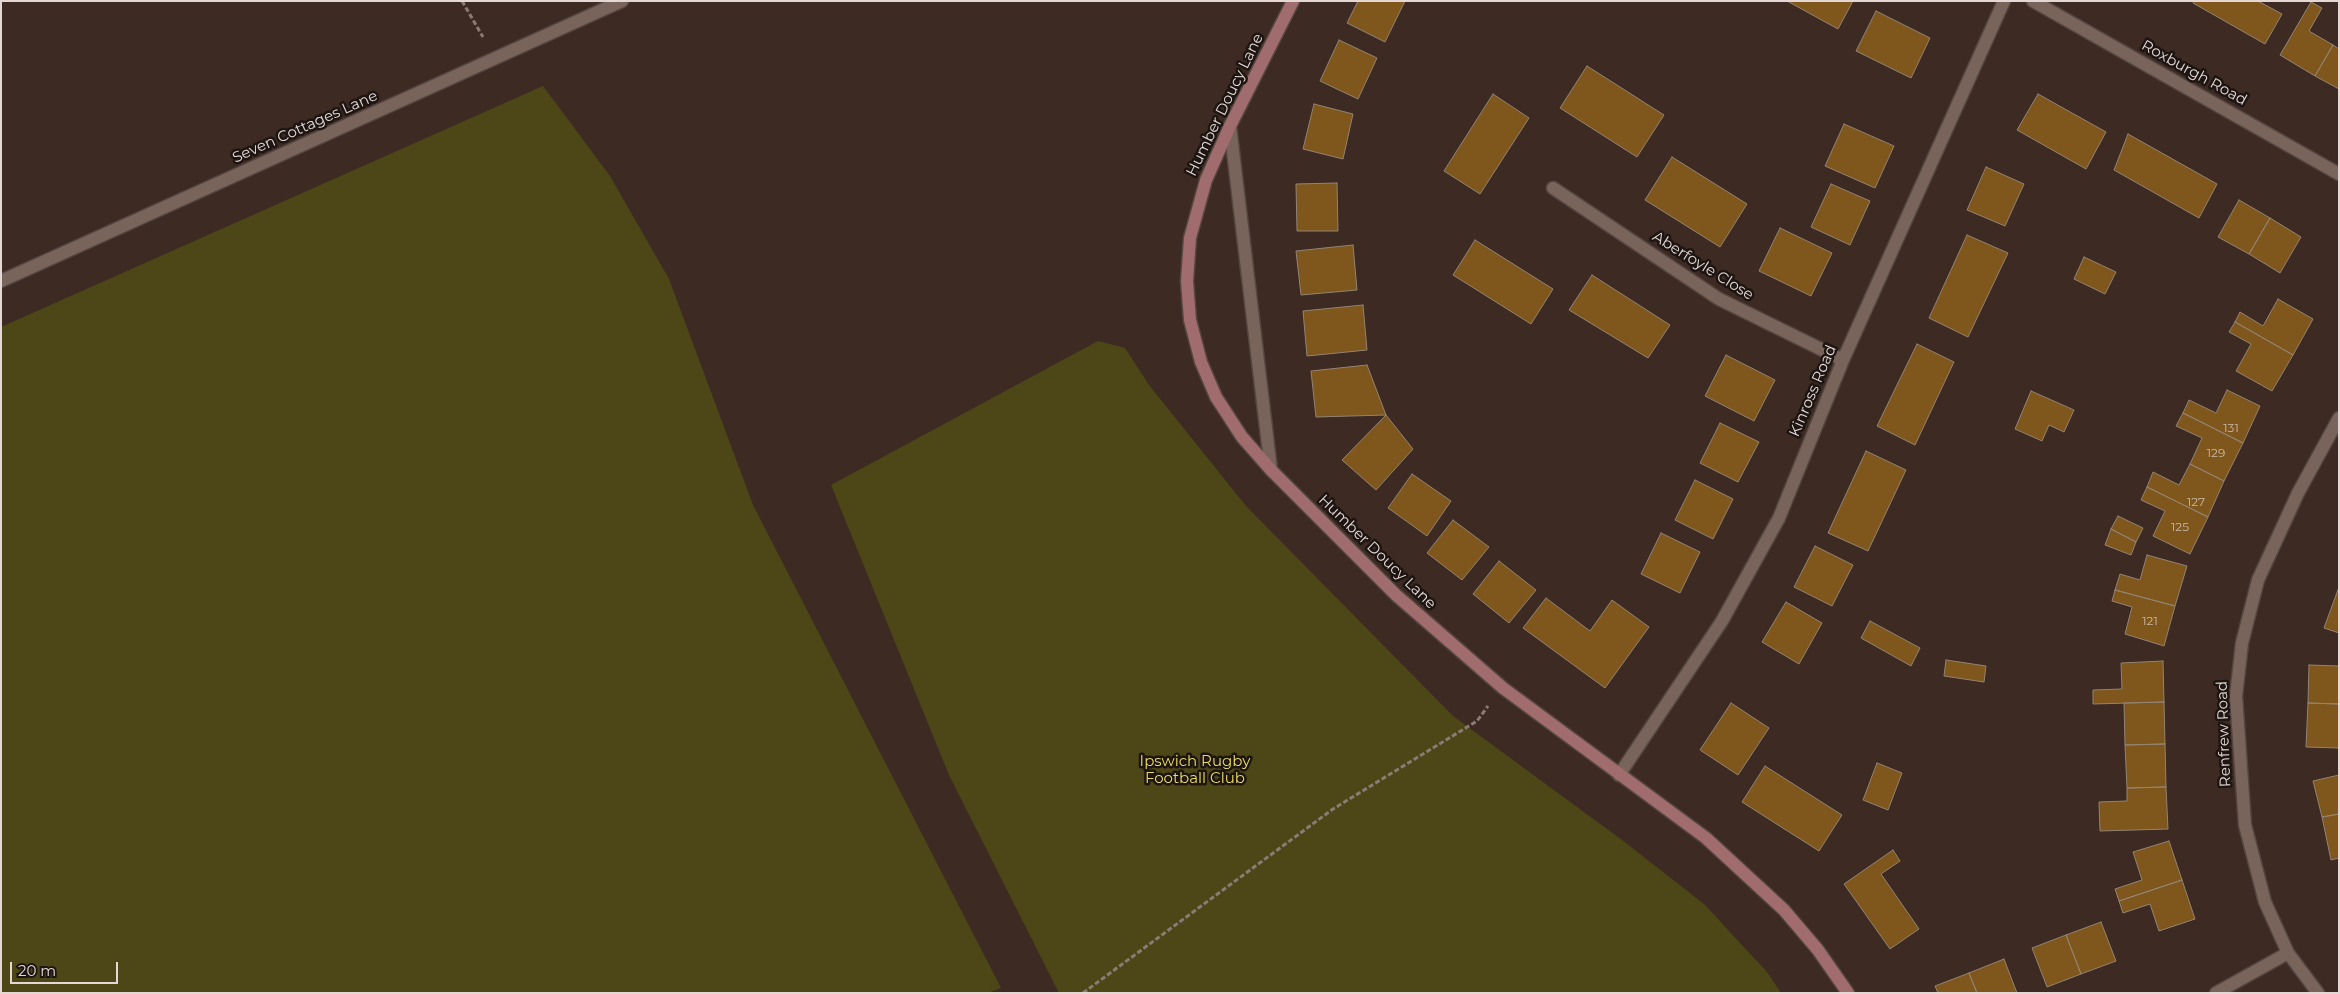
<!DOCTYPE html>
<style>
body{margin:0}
#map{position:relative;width:2340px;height:994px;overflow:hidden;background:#3d2a23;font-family:Montserrat,sans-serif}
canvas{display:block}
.frame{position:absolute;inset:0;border:2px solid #e5d8d4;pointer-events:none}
.scale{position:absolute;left:10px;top:962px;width:108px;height:22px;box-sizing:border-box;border:2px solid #e5d8d4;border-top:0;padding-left:6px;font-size:15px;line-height:18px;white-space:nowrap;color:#e5d8d4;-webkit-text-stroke:4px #1d1512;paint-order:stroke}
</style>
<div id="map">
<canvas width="2340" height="994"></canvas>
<div class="frame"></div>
<div class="scale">20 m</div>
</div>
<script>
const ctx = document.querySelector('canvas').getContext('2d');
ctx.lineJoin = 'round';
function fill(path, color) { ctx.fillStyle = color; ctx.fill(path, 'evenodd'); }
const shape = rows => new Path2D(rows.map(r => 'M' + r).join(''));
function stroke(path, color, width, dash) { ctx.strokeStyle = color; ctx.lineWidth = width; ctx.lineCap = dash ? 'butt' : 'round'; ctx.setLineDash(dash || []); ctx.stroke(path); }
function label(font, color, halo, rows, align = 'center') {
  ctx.font = font + ' Montserrat,sans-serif'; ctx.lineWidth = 5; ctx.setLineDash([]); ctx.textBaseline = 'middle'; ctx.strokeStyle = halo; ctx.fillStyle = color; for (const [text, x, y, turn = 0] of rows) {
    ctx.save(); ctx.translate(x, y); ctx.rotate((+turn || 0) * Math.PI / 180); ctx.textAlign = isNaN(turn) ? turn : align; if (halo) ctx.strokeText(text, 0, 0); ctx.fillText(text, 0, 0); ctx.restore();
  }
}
fill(shape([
 [543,86,610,176,669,279,753,505,1001,988,988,993,1,993,1,327],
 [1098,341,1125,348,1149,385,1246,506,1453,716,1622,840,1704,904,1767,972,1781,993,1059,993,949,775,831,485]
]), '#4d4717');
const building = shape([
 [1358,1,1405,1,1385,42,1347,23,1358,1],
 [1787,1,1853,1,1838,29,1787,1],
 [2194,1,2258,1,2282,14,2265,44,2193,3,2194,1],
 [2311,2,2322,8,2309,31,2333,45,2315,76,2280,55,2311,2],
 [1876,11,1930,38,1911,78,1856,51,1876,11],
 [1339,40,1377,58,1358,99,1320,81,1339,40],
 [2333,45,2339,49,2339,89,2315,76,2333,45],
 [1587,66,1664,115,1637,157,1560,108,1587,66],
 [1493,94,1529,118,1480,194,1444,171,1493,94],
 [2038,94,2106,132,2086,169,2017,130,2038,94],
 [1314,104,1353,114,1343,159,1303,149,1314,104],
 [1844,124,1894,146,1875,188,1825,166,1844,124],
 [2128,134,2217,184,2199,218,2114,170,2128,134],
 [1672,157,1747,204,1720,247,1645,200,1672,157],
 [1986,167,2024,184,2005,226,1967,210,1986,167],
 [1337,183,1338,231,1297,231,1296,184,1337,183],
 [1831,184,1870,201,1850,245,1811,227,1831,184],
 [2239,200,2270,218,2249,254,2218,237,2239,200],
 [2270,218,2301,237,2280,273,2249,254,2270,218],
 [1780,228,1832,253,1811,296,1759,271,1780,228],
 [1967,235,2008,253,1968,337,1929,318,1967,235],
 [1475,240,1553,289,1531,324,1453,275,1475,240],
 [1353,245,1357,290,1301,295,1296,251,1353,245],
 [2084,257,2116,272,2105,294,2074,279,2084,257],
 [1592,275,1670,325,1648,358,1569,310,1592,275],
 [2278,299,2313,319,2293,355,2235,322,2240,312,2263,326,2278,299],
 [1363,305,1367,350,1307,356,1303,311,1363,305],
 [2235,322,2293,355,2272,391,2236,371,2251,344,2229,332,2235,322],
 [1917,344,1954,362,1915,445,1877,426,1917,344],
 [1726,355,1775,380,1754,421,1705,396,1726,355],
 [1367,365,1386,415,1316,417,1311,371,1367,365],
 [2227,390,2260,406,2243,443,2183,413,2189,400,2216,413,2227,390],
 [2031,391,2074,410,2064,432,2049,425,2042,441,2015,429,2031,391],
 [2183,413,2243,443,2224,481,2190,464,2202,438,2176,426,2183,413],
 [1386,415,1413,449,1376,490,1342,460,1386,415],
 [1720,423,1759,442,1738,482,1700,463,1720,423],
 [1866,451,1906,470,1868,551,1828,533,1866,451],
 [2190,464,2224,481,2208,517,2147,487,2153,472,2179,485,2190,464],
 [1412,474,1451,501,1427,536,1388,508,1412,474],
 [1695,480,1733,499,1713,539,1675,520,1695,480],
 [2147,487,2208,517,2190,554,2153,536,2165,511,2141,500,2147,487],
 [2118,516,2143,528,2136,542,2111,529,2118,516],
 [1453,520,1489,547,1462,580,1427,553,1453,520],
 [2111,529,2136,542,2131,555,2105,545,2111,529],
 [1661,533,1700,552,1680,593,1641,574,1661,533],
 [1815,546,1853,565,1832,606,1794,587,1815,546],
 [2147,555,2187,566,2175,606,2115,590,2120,574,2140,580,2147,555],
 [1499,561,1536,590,1509,623,1473,594,1499,561],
 [2339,587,2339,633,2324,628,2339,587],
 [2115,590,2175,606,2164,646,2125,634,2132,607,2112,601,2115,590],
 [1546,598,1590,631,1612,600,1649,627,1605,688,1523,628,1546,598],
 [1786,602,1822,623,1799,664,1762,642,1786,602],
 [1870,621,1920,648,1911,666,1861,638,1870,621],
 [1946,660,1986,666,1984,682,1944,676,1946,660],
 [2163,661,2164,702,2093,704,2093,690,2122,689,2121,663,2163,661],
 [2309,665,2339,666,2339,704,2308,703,2309,665],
 [2164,702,2165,744,2125,745,2124,703,2164,702],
 [1731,703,1769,728,1738,775,1700,750,1731,703],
 [2308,703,2339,704,2339,748,2306,747,2308,703],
 [2165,744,2166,787,2127,788,2125,745,2165,744],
 [1877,763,1902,773,1888,810,1863,800,1877,763],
 [1765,766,1842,815,1819,851,1742,802,1765,766],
 [2339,775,2339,814,2322,817,2313,781,2339,775],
 [2166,787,2168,829,2100,831,2099,802,2127,801,2127,788,2166,787],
 [2339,814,2339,858,2331,860,2322,817,2339,814],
 [2169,841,2182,880,2119,901,2115,889,2142,880,2133,852,2169,841],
 [1893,850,1900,861,1881,874,1919,929,1890,949,1844,884,1893,850],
 [2182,880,2195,919,2159,931,2150,904,2123,913,2119,901,2182,880],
 [2101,922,2116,961,2081,974,2066,935,2101,922],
 [2066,935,2081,974,2047,987,2032,948,2066,935],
 [2004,959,2017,993,1977,993,1969,973,2004,959],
 [1969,973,1977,993,1938,993,1935,986,1969,973]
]);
fill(building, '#7f561b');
stroke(building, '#938473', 1);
const lane = shape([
 [1230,126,1271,470]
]);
const street = shape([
 [2033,1,2339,174],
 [1553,188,1719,299,1843,360],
 [1,281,622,1],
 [1619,775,1722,621,1779,518,1843,360,2004,1],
 [2216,993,2288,953],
 [2318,993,2288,953,2265,902,2245,825,2236,696,2242,643,2258,580,2298,493,2339,418]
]);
const secondary = shape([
 [1293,1,1230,126,1206,180,1190,238,1187,281,1190,320,1201,362,1216,397,1242,437,1271,470,1396,595,1503,688,1706,838,1784,910,1818,950,1848,993]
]);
stroke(lane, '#554540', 15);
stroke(street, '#554540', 15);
stroke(secondary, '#554540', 15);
stroke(shape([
 [462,1,483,37],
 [1083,993,1333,809,1477,721,1488,706]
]), '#8b7b75', 3, [5, 2.5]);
stroke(lane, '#79645c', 12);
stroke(street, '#79645c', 12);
stroke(secondary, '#a16c6d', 12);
label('12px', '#ccb8a6', null, [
 ["131",2231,428],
 ["129",2216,453],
 ["127",2196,502],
 ["125",2180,527],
 ["121",2150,621]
]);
label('15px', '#e5d8d4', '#1d1512', [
 ["Roxburgh Road",2194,73,29],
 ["Humber Doucy Lane",1225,105,-64],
 ["Seven Cottages Lane",305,127,-24],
 ["Aberfoyle Close",1703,266,32],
 ["Kinross Road",1813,391,-67],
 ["Humber Doucy Lane",1377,552,44],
 ["Renfrew Road",2224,734,-92]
]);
label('15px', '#ebdd62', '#1d1512', [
 ["Ipswich Rugby",1195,762],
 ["Football Club",1195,779]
]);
</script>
